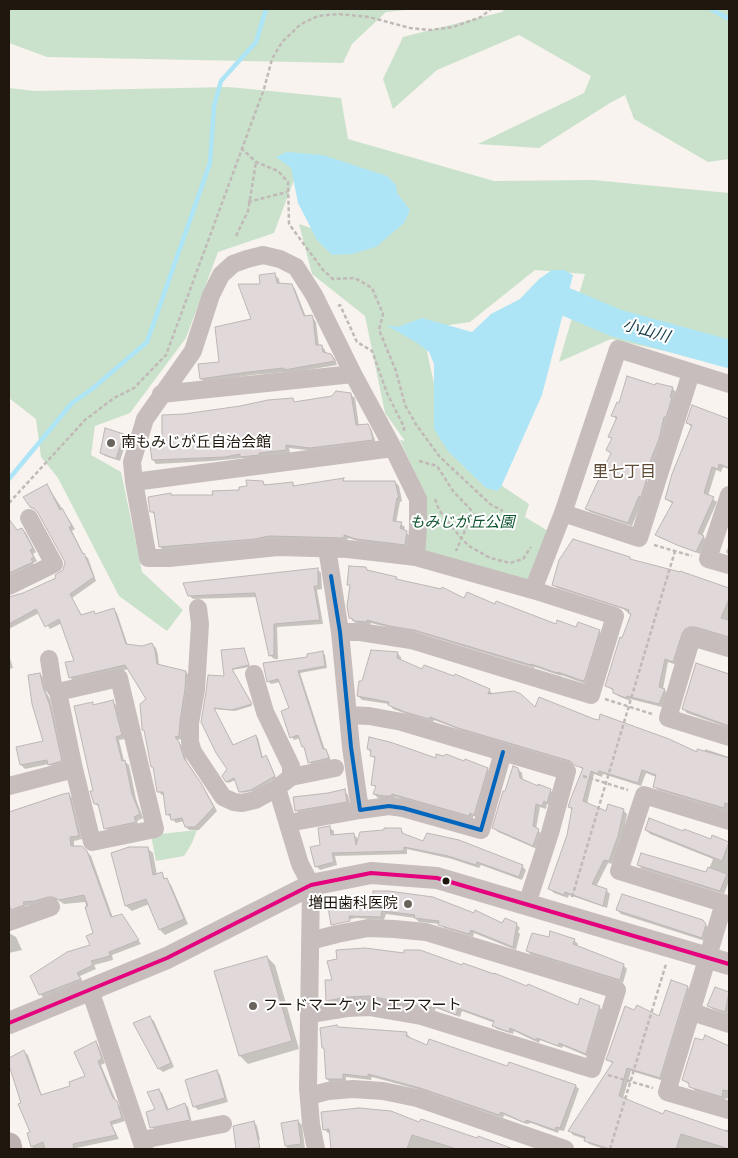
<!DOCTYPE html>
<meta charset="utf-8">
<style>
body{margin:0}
#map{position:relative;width:738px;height:1158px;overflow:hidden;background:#f8f3ee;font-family:"Roboto Serif",serif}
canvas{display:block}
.frame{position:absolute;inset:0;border:10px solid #1f170d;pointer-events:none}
</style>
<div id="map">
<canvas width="738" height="1158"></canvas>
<div class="frame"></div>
</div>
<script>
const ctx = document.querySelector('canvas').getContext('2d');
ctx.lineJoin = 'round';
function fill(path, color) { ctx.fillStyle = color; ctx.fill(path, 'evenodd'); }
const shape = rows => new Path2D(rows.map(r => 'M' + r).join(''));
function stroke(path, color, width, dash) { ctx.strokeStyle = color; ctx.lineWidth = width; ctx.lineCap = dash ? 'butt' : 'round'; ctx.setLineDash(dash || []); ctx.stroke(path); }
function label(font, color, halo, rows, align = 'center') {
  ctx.font = font + ' "Roboto Serif","Noto Sans JP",serif'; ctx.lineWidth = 4; ctx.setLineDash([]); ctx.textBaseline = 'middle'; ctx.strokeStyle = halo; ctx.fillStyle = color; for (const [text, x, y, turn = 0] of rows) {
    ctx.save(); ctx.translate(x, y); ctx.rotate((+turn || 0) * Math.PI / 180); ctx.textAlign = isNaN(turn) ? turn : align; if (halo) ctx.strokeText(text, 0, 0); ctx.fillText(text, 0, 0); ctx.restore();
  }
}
fill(shape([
 [9,9,416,9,386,12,352,44,343,63,47,57,9,43],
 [505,9,729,9,729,159,708,162,634,119,625,95,610,103,539,148,478,144,584,93,591,76,519,35,437,70,393,109,383,79,403,37,502,12],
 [229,87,341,98,348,139,494,181,593,180,729,193,729,365,611,339,559,362,585,274,535,270,470,322,422,329,444,429,486,475,529,504,525,517,548,531,530,583,423,551,426,497,400,440,405,441,385,413,365,316,312,274,299,224,344,239,301,161,274,233,218,252,186,338,130,413,95,426,91,455,121,472,142,572,183,610,167,631,119,596,58,478,41,457,36,419,9,398,9,88,35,91],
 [197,830,192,843,184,856,156,861,151,835]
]), '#cae2cc');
fill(shape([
 [287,152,323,155,387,176,396,185,397,193,410,210,404,223,376,247,352,254,332,255,317,240,298,203,291,168,276,157],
 [552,270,564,270,573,275,542,395,501,487,497,491,486,488,448,451,434,429,434,364,429,352,414,341,386,325,398,327,422,318,472,332,491,314,520,299,539,279]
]), '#aee5f6');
fill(shape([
 [275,275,279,279,280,284,291,285,295,289,306,317,311,316,316,322,319,346,322,346,325,350,326,354,331,355,335,359,337,365,289,373,287,372,252,375,205,382,201,379,220,363,252,320,262,285],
 [656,386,672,388,676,392,663,442,647,481,650,483,632,526,590,512,587,509,612,454,608,450,613,440,609,436,617,420,613,416],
 [351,395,355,398,359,426,367,425,371,429,376,443,314,451,289,448,290,453,245,460,243,458,212,461,156,464,153,460,184,415,292,400,296,403],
 [693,407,729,419,729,469,723,467,721,472,716,470,708,496,717,502,702,536,707,540,700,554,660,538,656,535,673,504,666,499,691,427,688,423],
 [123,435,127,439,120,461,105,456,101,452],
 [343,479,346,482,395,482,399,486,402,501,400,502,396,523,401,524,405,527,404,531,410,536,409,548,361,542,348,538,347,541,164,551,160,547,156,516,152,512,171,494,173,497,214,497,241,491,263,482,266,486,292,483,296,487],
 [47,485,75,529,72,531,84,555,88,558,96,581,72,598,82,616,93,612,96,615,114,610,117,613,128,646,142,647,152,644,156,648,158,655,159,666,186,672,189,675,182,739,177,740,183,747,187,762,204,788,217,811,199,830,189,830,186,827,184,821,176,823,167,814,165,795,162,795,159,792,154,768,152,766,148,700,129,669,73,681,70,677,75,662,62,623,50,629,39,613,9,629,9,599,74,574,39,512,31,507],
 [13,526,18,531,22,529,26,533,36,552,33,554,37,561,33,563,35,566,9,580,9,528],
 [729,545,729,556,726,552],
 [630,558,632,561,681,573,729,590,729,639,694,630,677,665,668,662,663,689,668,693,662,707,630,699,630,701,618,696,614,691,606,686,632,615,623,609,557,588,553,584],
 [366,568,370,572,396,578,400,581,465,600,496,606,557,625,599,631,603,635,586,684,561,675,561,676,535,667,534,668,419,633,394,629,371,623,370,625,358,625,350,618,351,586,349,584],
 [317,569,321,573,322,589,317,590,323,624,277,627,278,659,274,659,270,655,257,597,193,599,189,595],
 [243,649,250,667,232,670,252,706,235,711,214,709,234,746,256,736,258,738,263,758,266,757,268,759,276,778,253,791,242,793,236,780,228,783,226,781,228,769,205,730,226,678],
 [322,652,325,655,327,668,300,673,325,750,328,753,331,761,312,765,309,762,306,749,300,738,294,740,292,737,290,709,280,682,271,684,268,681,308,658],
 [397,653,401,657,401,661,423,671,489,690,493,694,536,709,593,720,698,754,705,753,705,749,729,757,729,812,658,790,654,786,656,777,646,773,641,786,603,774,602,777,594,774,587,804,606,813,623,810,627,814,622,840,613,864,608,863,596,887,606,890,610,894,607,908,569,895,568,898,554,893,550,889,568,836,573,811,569,807,584,770,575,764,463,731,434,720,433,722,409,715,393,709,389,704,362,700,358,696,363,683],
 [9,655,13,668,9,669],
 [697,664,729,676,729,728,687,713,683,709],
 [40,674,44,678,46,692,50,699,65,765,53,768,49,764,25,769,21,765,45,742],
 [113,702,117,706,125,739,119,740,124,761,129,765,136,799,143,818,137,821,139,826,109,832,106,828,100,807,95,804,92,704,94,706],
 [368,749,437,760,444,758,487,769,491,773,478,818,473,816,473,819,395,797,395,799,378,798,374,794,376,788,373,784,375,759],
 [518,769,522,773,523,781,550,790,554,794,551,806,547,804,546,809,540,807,536,829,542,834,537,849,498,832,494,828,506,793],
 [344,791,348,795,350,805,300,814,296,810],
 [69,794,72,798,82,839,74,841,74,847,82,847,91,856,113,918,125,919,141,944,112,955,113,960,94,965,96,969,80,976,83,983,44,998,40,994,91,945,94,934,85,902,64,904,58,900,52,900,39,904,25,906,27,909,9,914,9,874,64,853,63,848,9,858,9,813],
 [330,828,334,831,334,836,353,834,357,838,358,843,401,829,405,836,424,843,522,866,526,870,522,880,481,865,479,868,452,859,407,849,407,854,335,856,337,865,320,870,316,866,321,846],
 [646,830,712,841,713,837,729,844,729,881,724,894,642,869,638,865,707,874,713,859,650,834],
 [147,848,153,853,157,875,161,874,171,885,188,924,165,935,160,930,149,904,132,911,126,906,112,854],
 [335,902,503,925,516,924,520,928,518,932,520,934,516,950,474,933,473,937,444,928,440,924,419,922,415,918,386,914,384,920,356,918,334,923,334,925,332,924,336,908],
 [617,910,702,921,710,929,705,941,621,914],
 [9,933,16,937,22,950,9,953],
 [550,939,574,940,578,944,577,947,623,965,627,969,623,983,531,955,527,951],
 [267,957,275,965,299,1049,248,1064,240,1056],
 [326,981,578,1007,599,1007,603,1011,589,1057,563,1046,562,1048,540,1040,539,1043,514,1031,513,1034,497,1029,493,1026,495,1023,462,1011,460,1017,436,1008,435,1011,375,1000,330,1004,327,1000],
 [687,987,691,990,664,1081,631,1071,623,1098,662,1117,650,1149,604,1149,589,1144,585,1139,573,1135,570,1131,613,1064,608,1059,635,1011,660,1018],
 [726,992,729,994,729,1015,713,1009,709,1006],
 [150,1018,154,1021,174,1067,163,1072,159,1069,135,1024],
 [339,1029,406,1033,410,1037,409,1039,427,1047,576,1086,579,1089,564,1131,559,1130,558,1133,531,1123,527,1124,504,1115,503,1118,417,1089,372,1077,371,1080,346,1077,346,1082,330,1083,327,1079,326,1050,324,1048],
 [706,1036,729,1046,729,1099,726,1098,725,1100,695,1091,690,1085,683,1080],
 [95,1042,99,1046,105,1063,101,1065,117,1103,120,1106,125,1121,112,1125,119,1139,76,1148,76,1149,33,1149,29,1133,32,1132,9,1059,24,1052,28,1055,42,1096,71,1087,87,1076],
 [217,1071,220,1075,228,1102,198,1110,194,1106],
 [159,1090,162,1093,169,1110,185,1104,188,1107,192,1123,155,1130,152,1127,156,1110],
 [674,1115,725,1132,726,1129,729,1131,729,1149,665,1149],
 [298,1121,302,1125,305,1149,287,1149,283,1124],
 [254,1122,257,1126,260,1140,251,1143,252,1149,238,1149,235,1127],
 [420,1124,478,1139,478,1137,514,1149,332,1149,330,1133,328,1133,324,1129]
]), '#0003');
stroke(shape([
 [711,9,729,19],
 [9,479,72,403,92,389,147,342,210,163,214,106,221,81,256,42,266,9]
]), '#aee5f6', 4.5);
stroke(shape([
 [564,301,616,323,729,354]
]), '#aee5f6', 28);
const building = shape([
 [275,273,277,283,292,284,304,316,312,315,313,317,316,345,322,345,323,352,331,354,335,361,284,370,284,368,248,372,200,379,198,364,219,362,215,327,251,319,238,284,260,284,259,275,275,273],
 [627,376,655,385,656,383,673,387,670,397,672,398,666,417,664,417,659,439,644,477,647,478,641,497,639,496,628,523,585,509,611,453,606,450,612,438,608,437,617,417,611,416,617,402,619,403,627,376],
 [336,391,351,393,356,425,368,424,371,430,373,440,310,448,286,445,286,450,259,453,260,455,249,456,240,457,240,454,225,457,152,460,150,446,162,443,162,415,184,414,240,406,268,400,293,398,294,402,332,396,336,391],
 [692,405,729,419,729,468,719,464,718,469,712,467,704,493,714,497,698,533,704,536,696,552,677,545,655,535,673,502,665,499,672,474,692,425,686,423,692,405],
 [105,428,124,434,116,459,100,453,105,428],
 [344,478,343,481,395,481,399,498,397,498,393,521,402,522,400,528,407,531,405,545,356,539,344,535,344,538,269,536,255,539,159,547,154,512,150,512,148,497,171,493,171,495,213,495,212,491,239,490,239,487,247,486,246,480,263,481,264,485,293,482,293,486,344,478],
 [47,484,60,510,62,508,72,526,69,527,83,554,84,553,94,577,70,594,81,615,94,611,95,614,114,608,126,644,142,646,152,643,155,650,157,664,186,671,185,689,180,721,179,736,175,737,179,742,184,758,201,783,214,807,195,827,185,827,182,818,171,820,170,814,166,815,163,792,157,792,153,767,151,767,144,730,142,730,142,728,140,704,146,699,125,665,69,678,65,662,74,661,59,619,45,627,36,609,9,624,9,597,23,593,56,578,55,575,63,570,65,562,38,513,35,509,30,507,23,497,47,484],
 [9,519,17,530,22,528,33,548,30,550,34,557,31,559,33,562,9,573,9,519],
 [573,539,630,557,630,559,680,572,680,571,729,588,729,599,721,618,729,620,729,637,695,627,690,627,685,629,682,634,673,662,665,659,659,687,665,689,659,704,627,696,626,698,613,693,613,689,605,686,620,637,622,638,631,614,628,613,629,610,552,585,559,560,573,539],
 [349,566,366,567,367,570,397,577,396,579,441,589,442,587,464,598,467,592,495,604,496,601,556,624,557,620,576,627,578,622,600,630,585,679,583,681,558,672,557,673,531,664,531,665,414,630,389,626,367,620,367,622,353,621,353,619,349,618,347,606,350,585,347,585,349,566],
 [318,568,318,586,314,586,320,620,274,624,274,655,269,656,255,593,188,596,183,583,318,568],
 [244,648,249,665,232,669,252,704,232,710,214,708,233,745,256,735,262,758,266,755,275,776,251,790,241,792,239,792,234,778,226,782,222,776,227,769,216,753,201,722,206,692,208,675,224,676,221,650,244,648],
 [371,650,398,652,397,658,422,669,424,665,454,676,455,674,490,689,488,694,514,691,521,694,535,707,539,697,594,719,599,720,600,714,669,739,697,752,697,749,729,758,729,804,725,803,724,808,653,787,656,775,642,770,638,783,599,771,598,774,591,771,583,801,606,811,608,804,624,809,618,836,609,861,604,860,592,884,607,889,603,906,565,892,564,895,548,889,567,835,572,808,568,807,571,798,583,768,576,766,570,761,458,728,430,717,429,719,405,712,388,705,389,702,357,696,359,681,362,681,371,650],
 [323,651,325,666,298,671,323,749,326,749,329,758,308,763,304,747,302,747,298,735,290,738,281,711,289,708,278,679,267,682,263,663,307,657,307,654,323,651],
 [696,663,729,674,729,726,682,709,696,663],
 [40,673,43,687,50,706,62,761,48,765,47,760,20,765,16,747,43,741,32,704,28,675,40,673],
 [113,700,122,735,116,737,122,761,125,760,132,794,140,814,134,817,136,822,104,829,98,804,94,804,90,791,93,791,74,706,93,702,93,705,113,700],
 [369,737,390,742,436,758,436,754,444,756,446,754,464,761,465,759,488,768,474,815,470,813,469,816,392,794,391,796,384,796,373,794,376,786,371,785,375,757,370,756,371,750,367,749,369,737],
 [513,766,518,768,520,778,538,786,538,784,551,789,547,803,544,801,542,806,536,804,533,826,539,829,533,846,492,828,503,791,505,791,513,766],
 [345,789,347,802,295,811,293,797,328,793,345,789],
 [69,793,79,836,70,837,71,846,82,846,87,851,111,917,122,914,139,940,109,952,110,956,91,961,93,965,77,973,81,979,39,995,30,976,67,952,90,945,86,936,93,933,85,907,88,906,84,895,59,900,53,897,48,897,35,901,23,902,24,905,11,910,9,905,9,812,63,794,69,793],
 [649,818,683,831,684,829,711,839,712,835,729,842,722,861,645,830,649,818],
 [330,826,331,835,354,833,356,845,360,832,384,830,384,828,401,828,402,833,423,841,427,833,459,840,523,865,519,877,477,862,476,865,448,856,404,847,404,851,332,853,334,862,315,867,310,847,320,845,318,828,330,826],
 [129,847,148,847,153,875,162,872,164,879,167,878,184,919,159,930,146,899,125,906,111,853,129,847],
 [641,853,706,872,708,867,727,874,720,891,637,865,641,853],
 [373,891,389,891,433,897,474,913,475,910,502,923,505,918,517,923,513,947,471,930,469,934,438,925,439,921,414,918,415,915,382,911,381,917,349,916,350,921,331,925,328,907,335,907,334,901,348,898,373,898,373,891],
 [622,894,703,920,706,924,702,938,616,910,622,894],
 [550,931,575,939,573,944,624,964,620,980,526,951,532,933,549,937,550,931],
 [365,948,404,953,404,950,420,950,462,965,463,963,494,974,494,973,527,986,528,984,578,1005,580,998,600,1006,586,1054,559,1043,558,1046,537,1038,536,1040,510,1028,509,1032,492,1026,494,1021,458,1008,456,1015,432,1005,431,1008,369,996,347,997,326,1001,325,980,332,980,327,961,337,959,336,950,365,948],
 [267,956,292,1041,239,1056,214,971,267,956],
 [671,980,688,986,660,1078,627,1068,619,1096,663,1114,665,1110,729,1132,729,1149,681,1134,676,1149,610,1149,584,1141,585,1137,568,1131,613,1062,606,1060,625,1006,634,1010,637,1005,659,1016,671,980],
 [715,987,729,992,725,1012,707,1006,715,987],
 [150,1016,171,1063,158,1069,133,1023,150,1016],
 [337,1025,338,1027,407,1032,406,1036,427,1045,429,1039,507,1066,509,1062,576,1085,560,1128,556,1127,555,1130,526,1120,525,1123,501,1112,499,1115,420,1088,368,1074,368,1077,343,1074,343,1079,326,1079,324,1048,322,1048,320,1028,337,1025],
 [705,1035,729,1046,729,1091,723,1090,722,1097,689,1087,689,1083,682,1080,695,1038,703,1040,705,1035],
 [96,1041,102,1059,98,1061,113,1098,117,1101,122,1118,110,1122,116,1135,73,1144,74,1149,45,1149,43,1142,31,1147,27,1133,30,1132,18,1104,21,1103,9,1065,9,1058,24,1050,41,1095,70,1086,69,1082,85,1076,74,1052,96,1041],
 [217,1070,225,1098,193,1107,185,1080,217,1070],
 [159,1089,167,1110,185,1103,190,1120,150,1128,146,1112,155,1109,147,1092,159,1089],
 [359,1108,391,1111,419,1122,421,1119,477,1138,478,1136,511,1148,511,1149,457,1149,412,1135,407,1149,331,1149,329,1129,323,1130,321,1112,359,1108],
 [298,1120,301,1144,285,1146,281,1123,298,1120],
 [254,1121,260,1148,236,1149,233,1126,254,1121]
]);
fill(building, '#e1d9d9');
stroke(building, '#beb6b6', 1);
stroke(shape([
 [241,148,256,162,278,171,288,182,289,224,323,270,333,279,355,278,372,288,383,314,379,330,396,371,405,405,417,426,440,457,490,504,503,511],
 [248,202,287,192],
 [236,236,248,211,256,162],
 [338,306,340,305,357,342,372,351,387,393,404,427,404,431],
 [419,461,437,466,453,491,473,512,456,551],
 [435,499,439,510,461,538,469,546,490,558,510,563,523,559,531,547],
 [9,503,85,420,114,398,134,388,166,355,264,89,272,59,282,42,301,24,318,16,339,14,369,17,410,28,430,30,453,27,481,17,491,9],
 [654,545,692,556],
 [605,699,652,714],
 [583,776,628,790],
 [572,897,675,551],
 [608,1075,653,1088],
 [610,1149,666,964]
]), '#c1b9b7', 2.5, [4, 2.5]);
stroke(shape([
 [161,394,353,374],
 [134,482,393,448],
 [729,495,708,559,729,565],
 [563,513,639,538,691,373],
 [327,548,340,632,351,747,360,810,389,806,403,808,481,830,503,752],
 [9,586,54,564,29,518],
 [533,590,563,513,618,349,729,384],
 [198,608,200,624,196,690,190,723,190,742,193,752,223,797,234,802,242,803,255,800,277,788,300,864,311,885,308,1088,311,1124,316,1149],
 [340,632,360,632,411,640,591,695,615,616,533,590,416,557,348,549,278,547,169,558,148,558,134,482,132,462,145,419,193,351,211,295,221,275,233,264,247,259,263,255,280,259,296,267,314,295,353,374,393,448,418,499,418,528,416,557],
 [729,648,692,637,668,718,729,737],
 [49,659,53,685,58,692],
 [254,674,265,712,291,766,291,777,277,788],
 [119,678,155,829,92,842,74,769,58,692,119,678],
 [349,715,369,716,402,722,567,771,550,833,527,904],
 [291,777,335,768],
 [9,786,74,769],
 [729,821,644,795,619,871,729,905],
 [288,823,360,810],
 [724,903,667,1092,729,1110],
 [9,922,51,907],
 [90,990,144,1149],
 [692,1012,729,1024],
 [310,1014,347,1008,369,1007,421,1016,592,1069,617,990,426,932,394,929,368,928,337,934,310,941],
 [309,1096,328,1091,353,1089,383,1091,417,1098,565,1149],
 [142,1140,223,1124]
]), '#c7bdbc', 18);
stroke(shape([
 [9,1023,167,958,311,885,371,873,437,878,729,964]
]), '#c7bdbc', 22);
stroke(shape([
 [9,1145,10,1149]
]), '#bdb2b1', 25);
stroke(shape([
 [331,576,340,632,351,747,360,810,389,806,403,808,481,830,503,752]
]), '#0065bd', 4);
stroke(shape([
 [9,1023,167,958,311,885,371,873,437,878,729,964]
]), '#e5007d', 4);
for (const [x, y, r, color] of [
 [111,443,5,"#6b645c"],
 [446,881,4.5,"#1f170d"],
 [408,904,5,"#6b645c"],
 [253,1006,5,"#6b645c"]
]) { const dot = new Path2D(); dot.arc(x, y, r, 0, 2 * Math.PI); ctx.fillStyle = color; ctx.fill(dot); stroke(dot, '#fff', 2); }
label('15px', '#1f170d', '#fff', [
 ["南もみじが丘自治会館",121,443],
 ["増田歯科医院",398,904,"right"],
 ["フードマーケット エフマート",263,1006]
], 'left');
label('italic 15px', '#0a522b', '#fff', [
 ["もみじが丘公園",462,523]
]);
label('italic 16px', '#143a46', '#fff', [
 ["小山川",646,331,16]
]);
label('16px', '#5d4933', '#fff', [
 ["里七丁目",624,472]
]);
</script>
